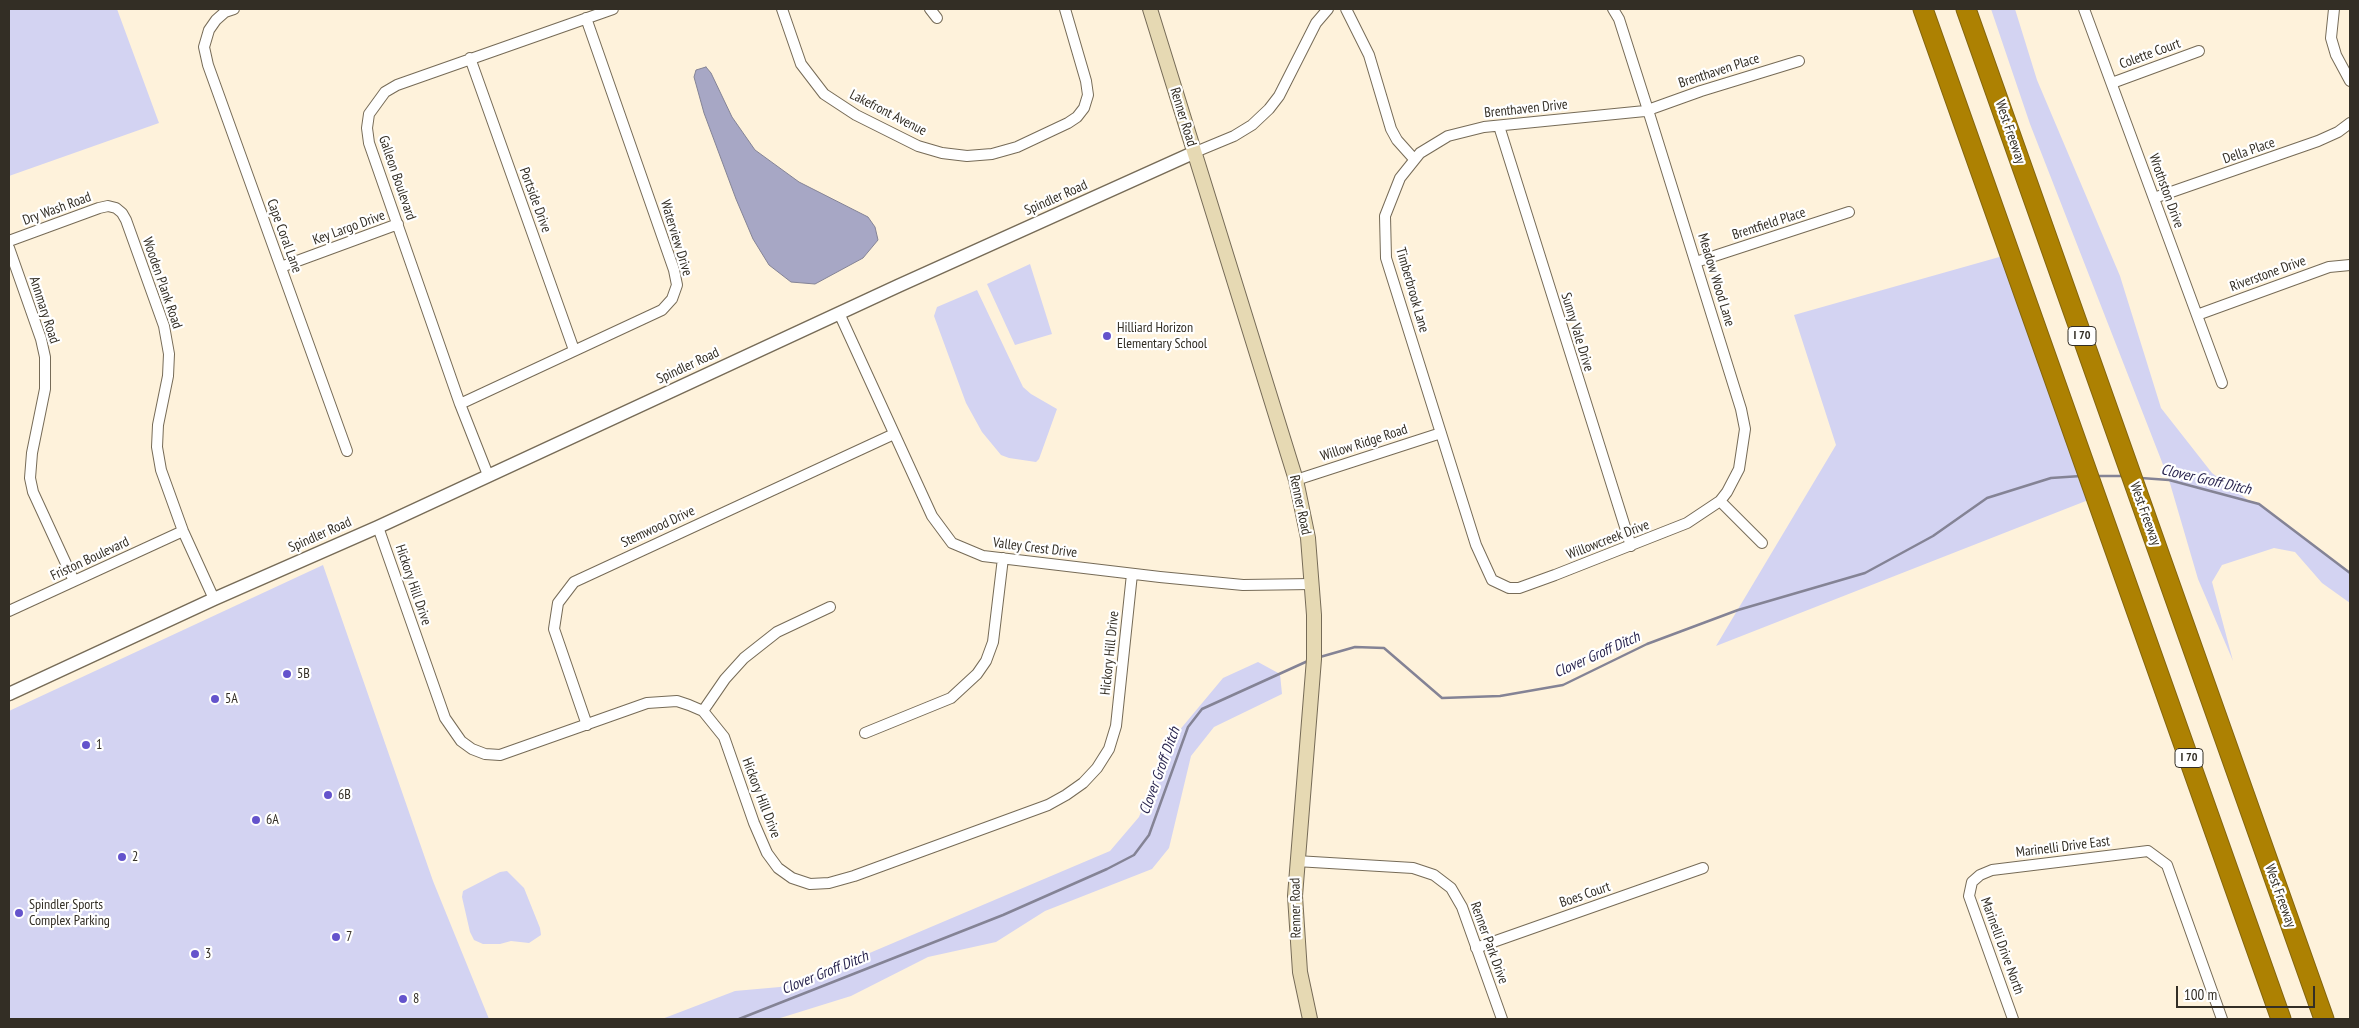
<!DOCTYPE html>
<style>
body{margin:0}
#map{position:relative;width:2359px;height:1028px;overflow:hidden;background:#fef2db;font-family:"PT Sans Narrow",sans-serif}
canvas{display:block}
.frame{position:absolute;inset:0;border:10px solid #332e25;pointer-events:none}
.scale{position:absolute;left:2176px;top:986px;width:139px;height:22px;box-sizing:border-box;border:2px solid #332e25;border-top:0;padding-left:6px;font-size:15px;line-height:18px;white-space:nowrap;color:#332e25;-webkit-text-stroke:4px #fff;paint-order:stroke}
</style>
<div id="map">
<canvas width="2359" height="1028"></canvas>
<div class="frame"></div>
<div class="scale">100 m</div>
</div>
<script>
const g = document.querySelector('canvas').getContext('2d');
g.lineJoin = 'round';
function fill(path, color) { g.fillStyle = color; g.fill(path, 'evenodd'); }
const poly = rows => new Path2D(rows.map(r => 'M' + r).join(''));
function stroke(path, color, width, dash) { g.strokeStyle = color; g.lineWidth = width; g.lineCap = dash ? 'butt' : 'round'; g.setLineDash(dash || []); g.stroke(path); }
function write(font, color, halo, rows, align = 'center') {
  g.font = font + ' "PT Sans Narrow",sans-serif'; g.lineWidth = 4.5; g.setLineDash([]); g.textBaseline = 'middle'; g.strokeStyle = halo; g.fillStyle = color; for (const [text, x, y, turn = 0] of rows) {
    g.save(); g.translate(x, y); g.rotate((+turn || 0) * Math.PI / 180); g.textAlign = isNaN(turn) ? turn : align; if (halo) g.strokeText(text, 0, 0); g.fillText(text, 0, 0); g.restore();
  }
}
fill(poly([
 [9,9,117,9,159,123,9,176],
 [1991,9,2015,9,2037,80,2120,276,2161,408,2212,473,2248,500,2260,504,2350,573,2350,603,2322,583,2295,552,2274,548,2222,565,2212,582,2233,661,2198,579,2169,480,2030,124],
 [2010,254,2096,497,1716,646,1836,445,1794,315],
 [1030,264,1052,334,1015,345,987,284],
 [977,290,1023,387,1031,394,1057,409,1039,459,1036,462,1009,458,1001,455,982,432,966,403,934,316,937,307],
 [323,565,433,881,489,1019,9,1019,9,711],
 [1258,662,1280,674,1282,694,1214,727,1191,756,1169,848,1152,869,1045,911,996,942,928,957,851,996,777,1019,662,1019,735,991,780,987,846,963,1110,851,1139,817,1168,744,1223,678],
 [507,871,524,888,540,928,541,935,529,943,511,941,500,944,483,944,474,940,470,932,462,897,463,891,500,872]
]), '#d3d3f2');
const water = poly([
 [706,67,711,73,732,117,755,150,799,182,868,217,875,227,878,240,863,258,815,284,791,282,769,265,753,239,736,199,704,113,694,77,696,70,706,67]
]);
fill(water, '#a7a7c5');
stroke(water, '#848395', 1);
stroke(poly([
 [2096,476,2123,476],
 [2141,478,2169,480,2259,504,2350,573],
 [1320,657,1355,647,1384,648,1442,698,1500,696,1563,685,1647,644,1738,610,1865,573,1933,536,1987,498,2051,478,2081,476],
 [739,1019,1003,915,1107,869,1134,855,1149,835,1188,727,1202,709,1310,660]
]), '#848395', 2.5);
const minor = poly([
 [234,9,225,12,216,20,209,30,204,47,208,65,347,451],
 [782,9,801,64,824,94,856,115,918,146,942,153,967,156,992,154,1017,147,1068,123,1077,117,1084,108,1088,95,1086,81,1065,9],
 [930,9,937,18],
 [1346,9,1369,55,1391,129,1397,140,1414,159],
 [1613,9,1619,19,1648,110,1741,409,1745,429,1739,469,1727,492,1720,501,1687,523,1555,575,1519,588,1509,588,1492,580,1476,545,1386,258,1385,216,1400,178,1420,153,1448,136,1484,127,1645,111,1648,110,1701,91,1799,61],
 [2084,9,2222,383],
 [2334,9,2331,38,2336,55,2350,81],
 [470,58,574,350],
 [2112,83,2199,51],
 [1499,126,1631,546],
 [1193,153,1234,136,1252,125,1269,109,1279,96,1316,23,1328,9],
 [2154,198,2318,141,2338,132,2350,123],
 [9,241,99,208,108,206,116,208,122,213,126,220,164,326,169,354,168,376,158,425,157,447,161,470,183,531,214,599],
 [9,248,41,339,45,357,45,389,32,453,30,478,33,492,74,581],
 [1696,262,1849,212],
 [281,267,398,224],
 [839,313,932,516,952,543,983,556,1160,577,1243,585,1312,584],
 [2197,315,2329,267,2350,265],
 [460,404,662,310,672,299,677,285,674,270,586,18],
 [488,475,460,404,369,143,367,128,369,114,385,92,397,85,613,9],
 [1296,480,1441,433],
 [1720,501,1762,543],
 [378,527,445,718,461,741,472,749,485,754,500,755,647,703,677,701,689,705,703,711,724,737,754,823,767,853,778,868,792,878,810,884,829,883,854,876,1048,805,1066,795,1083,783,1097,768,1109,749,1116,726,1132,574],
 [9,611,183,531],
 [703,711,725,679,744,658,777,632,830,607],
 [587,725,554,629,558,603,574,582,894,434],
 [865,733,951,698,977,674,986,661,993,642,1003,558],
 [1296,861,1413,868,1434,875,1451,888,1462,907,1502,1019],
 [1476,948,1703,868],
 [2013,1019,1969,896,1972,882,1980,875,1992,870,2148,851,2167,865,2222,1019]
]);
const tertiary = poly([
 [9,694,214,599,378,527,898,286,1193,153]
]);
const secondary = poly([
 [1150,9,1296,480,1308,538,1314,615,1314,659,1295,896,1300,972,1310,1019]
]);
const motorway = poly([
 [1923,9,2281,1019],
 [1966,9,2324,1019]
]);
stroke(minor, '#766b57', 12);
stroke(tertiary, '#766b57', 15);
stroke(secondary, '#766b57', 16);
stroke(motorway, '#82640e', 21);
stroke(minor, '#fff', 10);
stroke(tertiary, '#fff', 12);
stroke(secondary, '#e6d9b3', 14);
stroke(motorway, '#ad8102', 19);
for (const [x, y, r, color] of [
 [1107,336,5,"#6453cc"],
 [287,674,5,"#6453cc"],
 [215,699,5,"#6453cc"],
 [86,745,5,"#6453cc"],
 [328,795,5,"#6453cc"],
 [256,820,5,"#6453cc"],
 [122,857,5,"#6453cc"],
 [19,913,5,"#6453cc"],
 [336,937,5,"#6453cc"],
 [195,954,5,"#6453cc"],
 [403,999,5,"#6453cc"]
]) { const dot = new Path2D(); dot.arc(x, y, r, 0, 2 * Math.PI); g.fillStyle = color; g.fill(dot); stroke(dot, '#fff', 2); }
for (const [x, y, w] of [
 [2082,336,28],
 [2189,758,28]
]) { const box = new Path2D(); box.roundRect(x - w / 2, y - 9.5, w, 19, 4); g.fillStyle = '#fff'; g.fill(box); stroke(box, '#332e25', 1); }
write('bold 12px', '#332e25', null, [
 ["I 70",2082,336],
 ["I 70",2189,758]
]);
write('14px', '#332e25', '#fff', [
 ["Colette Court",2150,54,-20],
 ["Brenthaven Place",1719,71,-18],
 ["Brenthaven Drive",1526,109,-6],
 ["Lakefront Avenue",888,113,27],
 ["Renner Road",1183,117,73],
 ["West Freeway",2010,132,71],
 ["Della Place",2249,151,-19],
 ["Galleon Boulevard",397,178,71],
 ["Wrothston Drive",2166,191,70],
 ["Spindler Road",1056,198,-24],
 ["Portside Drive",535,200,70],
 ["Dry Wash Road",57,209,-20],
 ["Brentfield Place",1769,224,-18],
 ["Key Largo Drive",349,228,-20],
 ["Cape Coral Lane",284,236,70],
 ["Waterview Drive",676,238,73],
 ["Riverstone Drive",2268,274,-20],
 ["Meadow Wood Lane",1716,280,73],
 ["Wooden Plank Road",162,283,71],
 ["Timberbrook Lane",1412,290,74],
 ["Annmary Road",44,310,72],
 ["Sunny Vale Drive",1577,332,73],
 ["Spindler Road",688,366,-25],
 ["Willow Ridge Road",1364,443,-18],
 ["Renner Road",1300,505,78],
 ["West Freeway",2145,514,70],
 ["Stemwood Drive",658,527,-25],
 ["Spindler Road",320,535,-24],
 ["Willowcreek Drive",1608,540,-21],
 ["Valley Crest Drive",1035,548,7],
 ["Friston Boulevard",90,559,-25],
 ["Hickory Hill Drive",413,585,71],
 ["Hickory Hill Drive",1110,653,-84],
 ["Hickory Hill Drive",761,798,69],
 ["Marinelli Drive East",2063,847,-7],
 ["Boes Court",1585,895,-19],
 ["West Freeway",2280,896,70],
 ["Renner Road",1296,908,-91],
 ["Renner Park Drive",1489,943,70],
 ["Marinelli Drive North",2002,946,70]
]);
write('14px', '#332e25', '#fff', [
 ["Hilliard Horizon",1117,328],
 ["Elementary School",1117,344],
 ["5B",297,674],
 ["5A",225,699],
 ["1",96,745],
 ["6B",338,795],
 ["6A",266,820],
 ["2",132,857],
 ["Spindler Sports",29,905],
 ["Complex Parking",29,921],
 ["7",346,937],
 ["3",205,954],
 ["8",413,999]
], 'left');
write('italic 15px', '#2a264f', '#fff', [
 ["Clover Groff Ditch",2206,480,13],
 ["Clover Groff Ditch",1597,655,-24],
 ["Clover Groff Ditch",1160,771,-70],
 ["Clover Groff Ditch",825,973,-22]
]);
</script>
